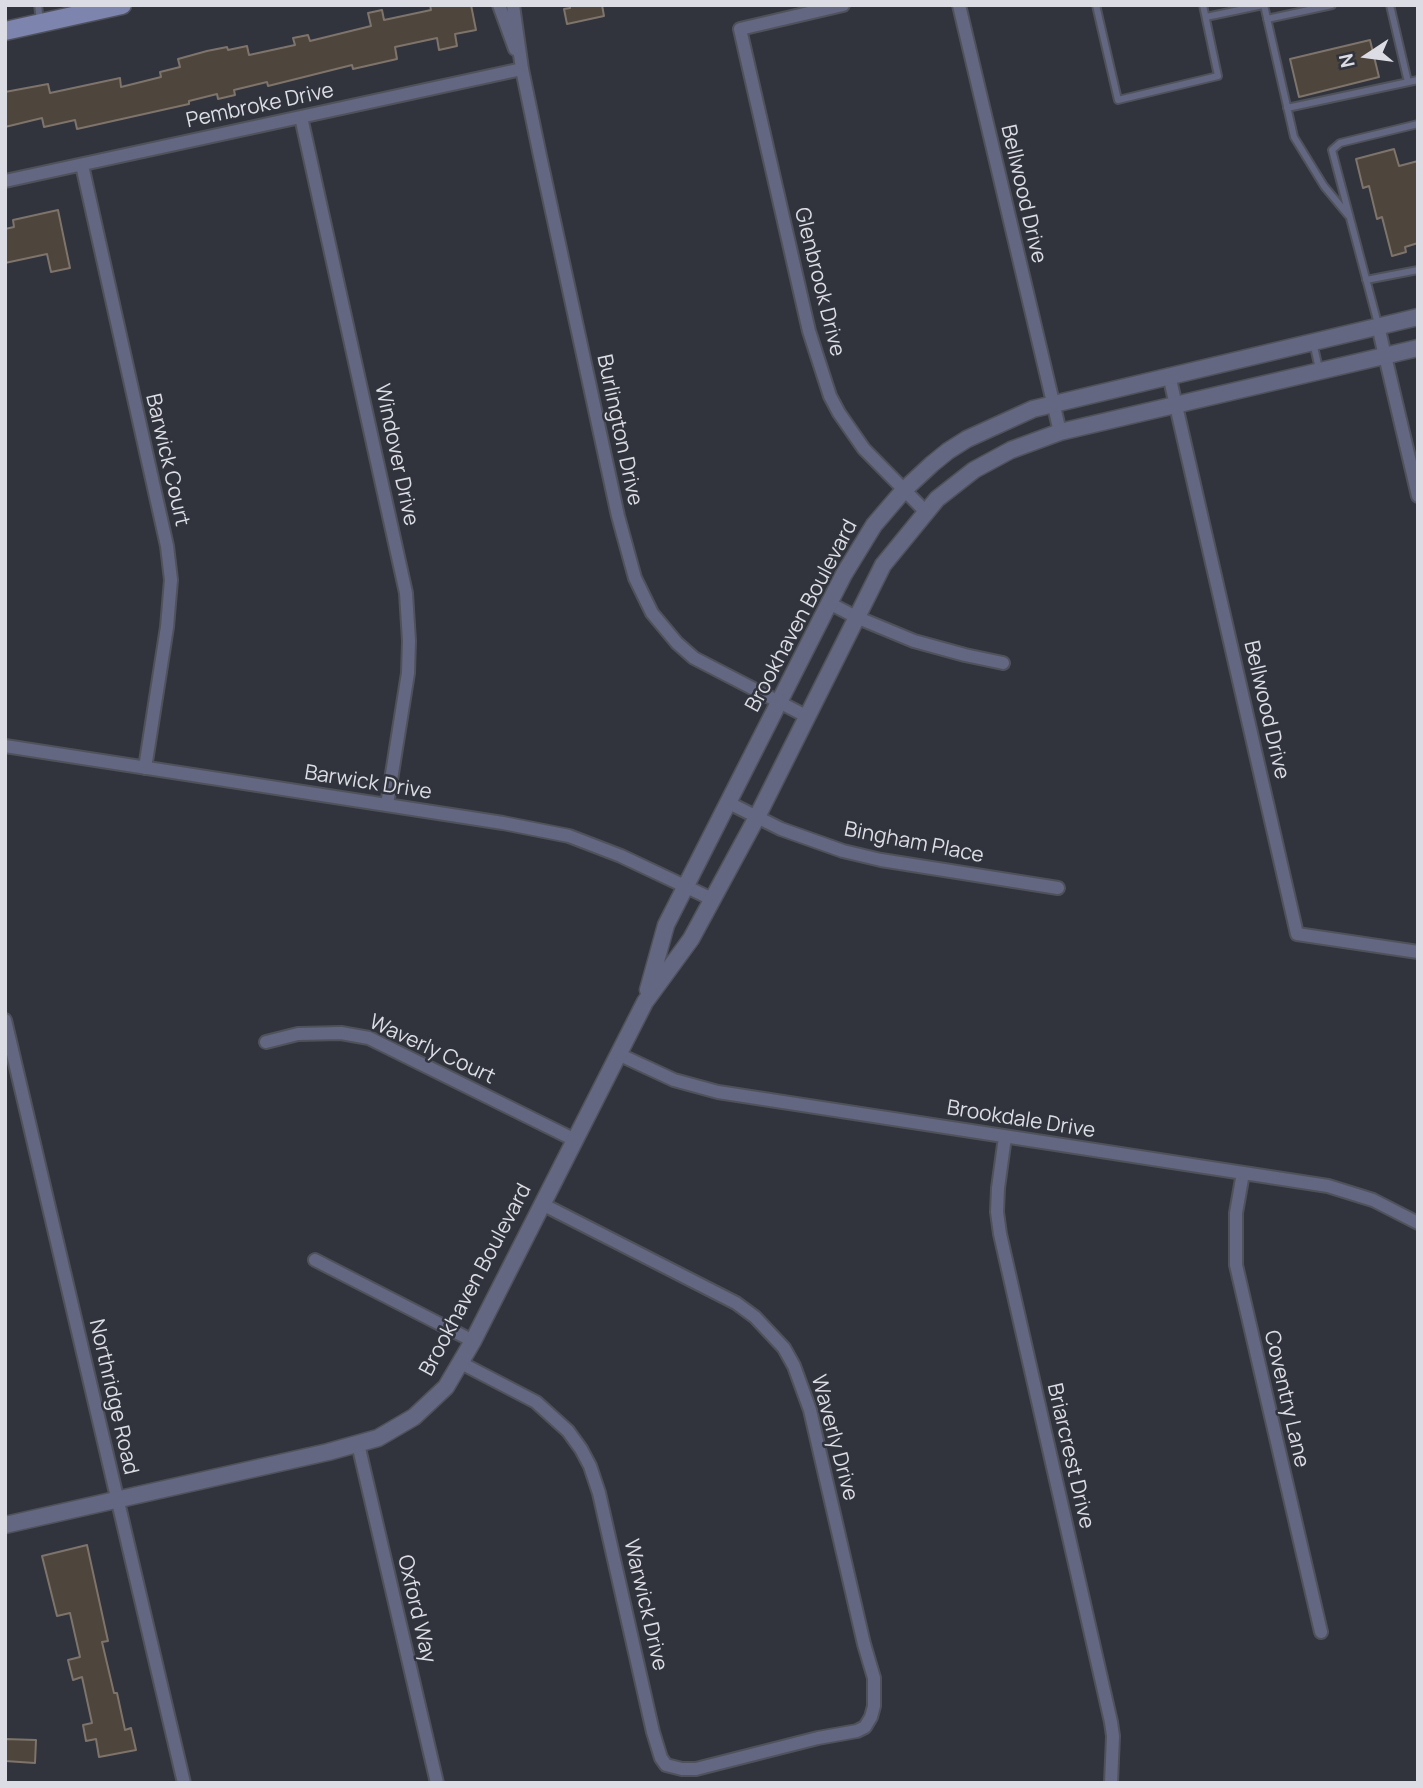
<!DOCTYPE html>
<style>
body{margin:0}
#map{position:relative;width:1423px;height:1788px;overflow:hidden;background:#31333d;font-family:Manrope,sans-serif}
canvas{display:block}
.frame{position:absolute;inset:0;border:7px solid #dcdde4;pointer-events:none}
.north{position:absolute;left:1332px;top:21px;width:70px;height:70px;-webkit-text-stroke:5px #31333d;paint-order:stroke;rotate:257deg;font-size:19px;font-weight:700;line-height:28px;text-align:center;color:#dcdde4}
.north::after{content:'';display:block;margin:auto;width:24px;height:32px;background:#dcdde4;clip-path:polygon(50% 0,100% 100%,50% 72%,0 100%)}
</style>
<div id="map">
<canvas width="1423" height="1788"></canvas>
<div class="frame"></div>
<div class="north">N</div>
</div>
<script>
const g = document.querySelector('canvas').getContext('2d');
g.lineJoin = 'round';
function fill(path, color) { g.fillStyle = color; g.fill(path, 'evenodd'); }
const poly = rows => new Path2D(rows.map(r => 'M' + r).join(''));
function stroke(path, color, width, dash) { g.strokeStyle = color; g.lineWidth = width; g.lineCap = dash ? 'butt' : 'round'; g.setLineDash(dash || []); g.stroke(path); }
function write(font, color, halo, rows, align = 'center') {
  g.font = font + ' Manrope,sans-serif'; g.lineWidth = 5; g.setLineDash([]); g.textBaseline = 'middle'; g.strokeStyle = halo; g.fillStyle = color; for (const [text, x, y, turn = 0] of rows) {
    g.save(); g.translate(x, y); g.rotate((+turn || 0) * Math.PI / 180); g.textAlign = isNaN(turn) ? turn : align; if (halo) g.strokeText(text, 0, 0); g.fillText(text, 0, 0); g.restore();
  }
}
const building = poly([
 [430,5,471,5,476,30,455,34,457,46,439,50,437,38,395,47,397,59,353,69,352,65,268,86,267,82,234,90,235,95,218,99,217,94,189,101,189,104,77,129,75,120,44,127,42,118,5,127,5,92,48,84,50,93,120,78,121,87,161,77,160,72,180,67,178,59,207,51,227,47,228,50,247,46,249,55,295,45,293,38,308,35,310,41,371,26,368,13,382,10,384,20,431,10,430,5],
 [570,5,602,5,604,16,567,24,564,9,570,8,570,5],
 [1370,40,1379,77,1299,97,1290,59,1370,40],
 [1394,149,1399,166,1418,161,1418,243,1405,247,1406,252,1392,256,1382,217,1377,219,1369,186,1363,188,1356,159,1394,149],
 [58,210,70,268,51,272,47,254,5,263,5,229,14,227,13,220,58,210],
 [87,1545,108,1641,102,1642,114,1693,117,1693,125,1730,131,1728,136,1750,99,1757,96,1739,86,1741,83,1725,92,1723,82,1677,73,1680,68,1660,80,1657,70,1613,57,1616,42,1556,87,1545],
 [5,1739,36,1740,35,1763,5,1761,5,1739]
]);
fill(building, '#4e453d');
stroke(building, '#7e746b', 2);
const service = poly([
 [38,5,40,21],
 [1096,5,1118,100,1218,76,1203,5],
 [1264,5,1294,137,1324,186,1348,215],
 [1390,5,1408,82],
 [1206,17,1263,5],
 [1267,19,1332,5],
 [1287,108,1418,80],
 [1366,280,1418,270],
 [1378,324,1332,150,1340,143,1418,124],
 [1313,342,1319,369]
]);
const minor = poly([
 [499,5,515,49],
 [513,5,522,69,540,156,618,516,635,578,652,613,677,643,694,658,806,716],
 [843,5,740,29,809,331,830,396,839,413,864,449,926,512],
 [959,5,1060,432],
 [301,117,406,593,409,641,408,673,387,805],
 [82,165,167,546,171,580,167,627,145,768],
 [5,181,522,69],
 [1378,326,1418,496],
 [1169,375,1297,934,1418,952],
 [829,603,856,617,914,641,965,655,1003,663],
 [5,746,503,823,569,836,621,856,712,899],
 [729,803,781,829,843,851,881,860,1058,888],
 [5,1020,184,1783],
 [266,1042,298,1034,341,1033,369,1038,573,1139],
 [618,1054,674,1080,718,1092,1328,1186,1373,1200,1418,1223],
 [1005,1137,998,1188,997,1212,1000,1234,1111,1722,1113,1736,1111,1783],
 [1243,1173,1236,1213,1236,1265,1321,1632],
 [315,1260,473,1341],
 [461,1363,536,1402,568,1431,581,1449,590,1466,599,1493,653,1732,661,1758,666,1765,682,1769,696,1769,818,1738,857,1731,865,1727,871,1717,874,1706,874,1678,864,1644,810,1410,794,1366,784,1348,755,1317,736,1303,542,1204],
 [358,1444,437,1783]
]);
const tertiary = poly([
 [648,990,666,925,844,574,874,525,904,490,932,464,948,451,967,439,1033,409,1418,317],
 [5,1525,328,1452,378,1438,414,1417,446,1387,473,1341,645,1002,691,939,757,817,883,565,937,499,974,470,1011,450,1060,432,1418,348]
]);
const secondary = poly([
 [5,31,122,5]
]);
stroke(service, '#50525b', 10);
stroke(minor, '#50525b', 16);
stroke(tertiary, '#50525b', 19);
stroke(secondary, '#50525b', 21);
stroke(service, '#636782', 6);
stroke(minor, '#636782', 12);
stroke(tertiary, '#636782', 16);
stroke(secondary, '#7d84ae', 18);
write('21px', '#dcdde4', '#31333d', [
 ["Pembroke Drive",260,106,-12],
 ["Bellwood Drive",1023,194,77],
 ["Glenbrook Drive",819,282,76],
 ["Burlington Drive",619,430,78],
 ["Windover Drive",396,455,78],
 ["Barwick Court",167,460,77],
 ["Brookhaven Boulevard",802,616,-62],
 ["Bellwood Drive",1266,710,77],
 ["Barwick Drive",368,783,9],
 ["Bingham Place",914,843,11],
 ["Waverly Court",432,1050,25],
 ["Brookdale Drive",1021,1120,9],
 ["Brookhaven Boulevard",476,1280,-62],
 ["Northridge Road",113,1397,77],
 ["Coventry Lane",1286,1399,77],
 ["Waverly Drive",834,1438,75],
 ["Briarcrest Drive",1070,1456,77],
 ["Warwick Drive",645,1605,77],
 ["Oxford Way",416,1609,77]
]);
</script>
